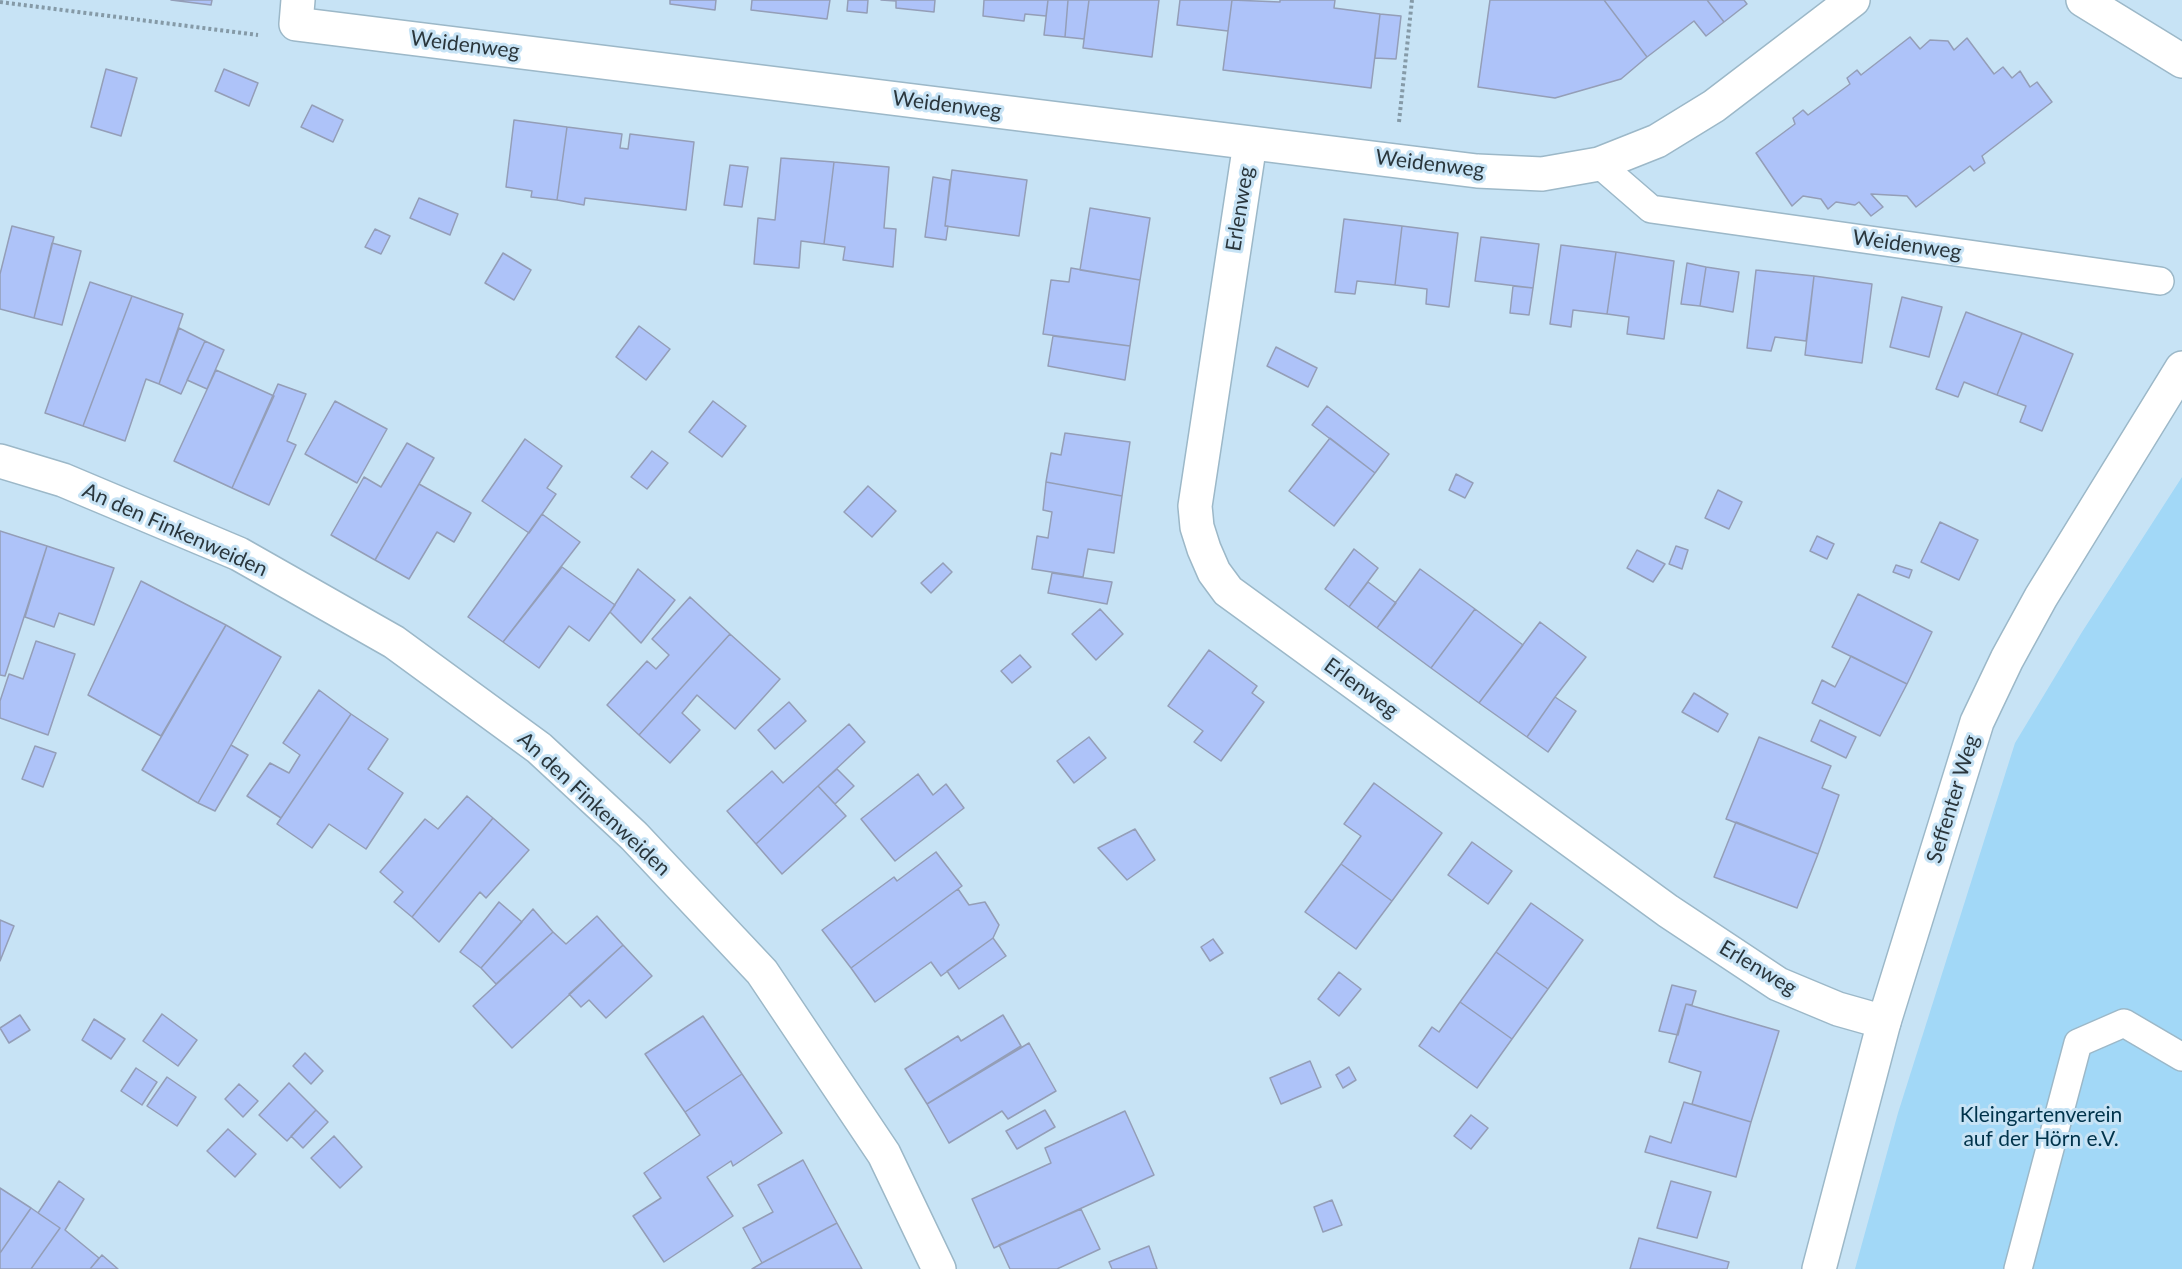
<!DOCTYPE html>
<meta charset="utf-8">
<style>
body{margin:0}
canvas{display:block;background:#c7e3f5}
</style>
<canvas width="2182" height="1269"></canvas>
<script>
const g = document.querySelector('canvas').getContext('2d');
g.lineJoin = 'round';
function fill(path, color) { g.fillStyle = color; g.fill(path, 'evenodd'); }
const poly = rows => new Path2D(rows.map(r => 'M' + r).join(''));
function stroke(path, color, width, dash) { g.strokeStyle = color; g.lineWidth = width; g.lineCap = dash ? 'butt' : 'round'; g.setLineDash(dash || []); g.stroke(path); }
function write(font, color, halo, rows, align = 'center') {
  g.font = font + ' Lato,sans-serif'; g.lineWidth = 6; g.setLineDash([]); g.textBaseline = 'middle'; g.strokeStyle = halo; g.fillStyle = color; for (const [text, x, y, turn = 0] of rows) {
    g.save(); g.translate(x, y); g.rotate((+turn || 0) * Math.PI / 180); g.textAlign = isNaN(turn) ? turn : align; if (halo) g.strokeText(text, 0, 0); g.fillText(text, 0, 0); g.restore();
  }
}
fill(poly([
 [2182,477,2182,1269,1855,1269,1898,1113,2015,743,2082,632]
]), '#a2d8f7');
const building = poly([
 [171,0,212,0,211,5,171,0],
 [670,0,716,0,715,10,670,4,670,0],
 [752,0,830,0,827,19,751,10,752,0],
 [848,0,868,0,867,13,847,11,848,0],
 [881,0,935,0,934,12,896,8,896,1,881,0],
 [984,0,1048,0,1046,16,1025,14,1024,21,983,16,984,0],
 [1048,0,1068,0,1065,37,1044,35,1048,0],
 [1068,0,1089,0,1084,39,1065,37,1068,0],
 [1089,0,1159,0,1152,57,1083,48,1089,0],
 [1180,0,1232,0,1228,31,1177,25,1180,0],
 [1232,0,1280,2,1280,0,1335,0,1334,8,1380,14,1371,88,1223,70,1232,0],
 [1490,0,1604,0,1647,57,1621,79,1555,98,1478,87,1490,0],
 [1604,0,1707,0,1724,22,1706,36,1694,21,1647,57,1604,0],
 [1707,0,1744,0,1747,4,1724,22,1707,0],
 [1380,14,1401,16,1396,59,1375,58,1380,14],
 [1910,37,1920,49,1930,40,1948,41,1954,50,1967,38,1994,74,2003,67,2012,78,2020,71,2030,87,2037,82,2052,102,1982,156,1985,163,1974,171,1970,166,1916,207,1907,196,1871,194,1883,207,1871,216,1859,202,1855,205,1836,202,1828,209,1821,199,1803,196,1792,206,1756,153,1795,124,1793,118,1803,110,1808,115,1850,84,1847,78,1857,70,1861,75,1910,37],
 [106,69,137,78,121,136,91,127,106,69],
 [224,69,258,83,249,106,215,91,224,69],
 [312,105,343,120,333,142,301,127,312,105],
 [514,120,567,127,557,200,531,197,532,191,506,187,514,120],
 [567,127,622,134,620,148,628,149,630,134,694,142,686,210,585,198,584,205,557,200,567,127],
 [781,158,834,162,824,244,801,241,799,268,754,264,758,218,775,220,781,158],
 [834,162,889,167,884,228,896,229,893,267,843,260,845,247,824,244,834,162],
 [730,165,748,167,742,207,724,205,730,165],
 [952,170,1027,180,1019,236,945,226,952,170],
 [933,177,950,180,945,226,948,226,946,240,925,237,933,177],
 [419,198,458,214,450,235,410,218,419,198],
 [1090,208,1150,218,1140,280,1080,270,1090,208],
 [1344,219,1402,226,1395,285,1357,281,1355,294,1335,292,1344,219],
 [12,226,54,237,34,318,0,309,0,274,12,226],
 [1402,226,1458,233,1449,307,1426,304,1427,289,1395,285,1402,226],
 [375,229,390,236,381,254,365,247,375,229],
 [1481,237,1539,244,1533,288,1475,281,1481,237],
 [52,243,81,251,62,325,34,318,52,243],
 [1561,245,1616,252,1607,314,1573,310,1571,327,1550,324,1561,245],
 [1616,252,1674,261,1664,339,1627,334,1629,317,1607,314,1616,252],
 [503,253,531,270,514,300,485,283,503,253],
 [1687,263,1706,267,1700,306,1681,304,1687,263],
 [1706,267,1739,272,1733,312,1700,306,1706,267],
 [1071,268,1140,280,1130,346,1043,334,1051,280,1069,282,1071,268],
 [1756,270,1814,276,1806,341,1775,337,1771,351,1747,348,1756,270],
 [1814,276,1872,284,1862,363,1805,355,1814,276],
 [90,282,132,296,83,426,45,413,90,282],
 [1513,286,1533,288,1529,315,1510,313,1513,286],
 [132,296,183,314,159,384,146,379,125,441,83,426,132,296],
 [1902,297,1942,307,1929,357,1890,347,1902,297],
 [1966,312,2022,333,1997,395,1964,382,1958,397,1936,389,1966,312],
 [639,326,670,349,646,380,616,357,639,326],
 [179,328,205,341,181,394,159,384,179,328],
 [2022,333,2073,354,2042,431,2020,422,2026,406,1997,395,2022,333],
 [1053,336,1130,346,1125,380,1048,366,1053,336],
 [205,341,224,350,207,389,187,380,205,341],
 [1276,347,1317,368,1308,387,1267,366,1276,347],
 [216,370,274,396,232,488,174,461,216,370],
 [278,384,306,394,287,441,296,445,269,505,232,488,278,384],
 [335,401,387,429,357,483,305,454,335,401],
 [713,401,746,426,722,457,689,432,713,401],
 [1327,406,1389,454,1375,473,1312,425,1327,406],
 [1065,433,1130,442,1122,496,1046,482,1051,453,1061,455,1065,433],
 [1330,438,1375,473,1334,526,1289,491,1330,438],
 [525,439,562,466,547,488,556,494,529,533,482,501,525,439],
 [407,443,434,458,375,560,331,535,364,477,381,487,407,443],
 [652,451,668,463,647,489,631,477,652,451],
 [1456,474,1473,483,1465,498,1449,490,1456,474],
 [1046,482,1122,496,1114,553,1088,549,1083,577,1032,569,1037,536,1048,538,1052,512,1043,510,1046,482],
 [419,484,471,513,454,542,437,532,409,579,375,560,419,484],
 [868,486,896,511,872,537,844,512,868,486],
 [1718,490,1742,502,1729,529,1705,518,1718,490],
 [542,514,580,542,503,642,468,617,542,514],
 [1940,522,1978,540,1959,580,1921,562,1940,522],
 [0,531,47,546,5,676,0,675,0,531],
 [1817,536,1834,544,1827,559,1810,551,1817,536],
 [47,546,114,568,94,625,59,613,54,627,25,617,47,546],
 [1676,546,1688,550,1682,569,1669,564,1676,546],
 [1354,549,1378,568,1349,607,1325,589,1354,549],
 [1637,550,1665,564,1653,582,1627,568,1637,550],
 [943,563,952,572,931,593,921,583,943,563],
 [1896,565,1912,570,1909,578,1893,572,1896,565],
 [562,567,615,605,589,641,569,626,539,668,503,642,562,567],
 [638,569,675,600,641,643,610,612,638,569],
 [1420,569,1475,609,1431,668,1377,628,1420,569],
 [1052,573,1112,582,1107,604,1048,593,1052,573],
 [141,581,226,625,161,736,88,695,141,581],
 [1368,582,1396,603,1377,628,1349,607,1368,582],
 [1858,594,1932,632,1907,684,1832,647,1858,594],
 [690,597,730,634,639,735,607,705,647,661,656,669,669,655,652,639,690,597],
 [1100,609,1123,634,1096,660,1072,634,1100,609],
 [1475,609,1523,645,1479,703,1431,668,1475,609],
 [1540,622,1586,657,1555,697,1527,737,1479,703,1540,622],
 [226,625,281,657,198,803,142,770,226,625],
 [730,634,780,679,735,729,697,695,682,713,700,730,670,763,639,735,730,634],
 [36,641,75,654,48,735,0,718,0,701,9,674,23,679,36,641],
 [1209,650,1257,686,1252,693,1264,702,1221,761,1194,742,1203,731,1168,706,1209,650],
 [1020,655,1031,667,1012,683,1001,671,1020,655],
 [1851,656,1907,684,1880,736,1812,703,1822,680,1835,687,1851,656],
 [319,690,351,714,281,818,247,796,270,763,289,773,300,755,283,743,319,690],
 [1694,693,1728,714,1718,732,1682,712,1694,693],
 [1555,697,1576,711,1548,752,1527,737,1555,697],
 [789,702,806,721,775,749,758,730,789,702],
 [351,714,388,739,368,769,403,793,366,849,329,824,312,848,277,824,351,714],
 [1820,720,1856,737,1846,758,1811,741,1820,720],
 [849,724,865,742,756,844,727,811,772,771,783,783,849,724],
 [1089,737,1106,758,1074,783,1057,761,1089,737],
 [1759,737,1831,766,1822,788,1839,795,1818,854,1726,819,1759,737],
 [231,745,248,755,215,811,198,803,231,745],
 [35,746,56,753,43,787,22,779,35,746],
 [837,769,854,786,835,804,818,786,837,769],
 [918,774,933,795,946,784,964,808,895,861,861,819,918,774],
 [1374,783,1442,833,1392,901,1341,864,1361,836,1344,824,1374,783],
 [818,786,846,816,782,874,756,844,818,786],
 [467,796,493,818,412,917,394,902,403,892,380,872,425,819,438,829,467,796],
 [493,818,529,850,486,898,480,892,439,942,412,917,493,818],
 [1736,822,1818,854,1797,908,1714,877,1736,822],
 [1135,829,1155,860,1127,880,1098,848,1135,829],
 [1472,842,1512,871,1488,904,1448,875,1472,842],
 [936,852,962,886,851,968,822,930,894,877,897,881,936,852],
 [1341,864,1392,901,1356,949,1305,912,1341,864],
 [958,889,969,905,985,902,999,925,993,938,941,976,931,962,875,1002,851,968,958,889],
 [499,902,522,922,481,968,460,952,499,902],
 [1531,903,1583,940,1548,989,1496,952,1531,903],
 [533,909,553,932,496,984,481,968,533,909],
 [597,916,623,945,512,1048,473,1006,553,932,566,944,597,916],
 [0,920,14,926,0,961,0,920],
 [993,938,1006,956,959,989,947,971,993,938],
 [1213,939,1223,953,1210,961,1201,947,1213,939],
 [623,945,652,976,606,1018,589,1000,581,1007,569,994,623,945],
 [1496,952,1548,989,1512,1039,1460,1002,1496,952],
 [1339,972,1361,989,1339,1016,1318,999,1339,972],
 [1672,985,1696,991,1692,1005,1686,1004,1678,1035,1659,1031,1672,985],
 [1460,1002,1512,1039,1477,1088,1419,1046,1432,1027,1439,1032,1460,1002],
 [1686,1004,1779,1031,1751,1122,1692,1104,1701,1072,1669,1062,1686,1004],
 [162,1014,197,1040,178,1066,143,1041,162,1014],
 [20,1015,30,1030,9,1043,0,1028,20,1015],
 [1003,1015,1021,1046,927,1104,905,1069,958,1036,961,1041,1003,1015],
 [703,1016,742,1074,685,1112,645,1054,703,1016],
 [94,1019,125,1039,111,1059,82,1040,94,1019],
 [1029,1043,1056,1091,1008,1119,1002,1111,949,1143,927,1104,1029,1043],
 [305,1053,323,1071,311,1084,293,1066,305,1053],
 [1310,1061,1321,1087,1281,1104,1270,1078,1310,1061],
 [1349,1067,1356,1080,1343,1088,1336,1075,1349,1067],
 [136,1068,157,1082,142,1105,121,1091,136,1068],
 [742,1074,782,1133,733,1166,731,1161,707,1177,733,1216,664,1262,633,1216,661,1198,644,1173,700,1135,685,1112,742,1074],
 [167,1077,196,1097,177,1126,147,1106,167,1077],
 [289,1083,316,1110,287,1141,259,1115,289,1083],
 [239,1084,258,1101,243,1117,225,1099,239,1084],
 [1684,1102,1751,1122,1736,1177,1645,1152,1650,1136,1671,1143,1684,1102],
 [316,1110,328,1122,303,1148,291,1136,316,1110],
 [1045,1110,1055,1127,1017,1149,1006,1131,1045,1110],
 [1125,1111,1154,1175,994,1248,972,1199,1051,1163,1045,1148,1125,1111],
 [1471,1115,1488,1128,1471,1149,1454,1136,1471,1115],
 [228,1129,256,1154,235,1177,207,1151,228,1129],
 [334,1136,362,1167,340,1188,311,1158,334,1136],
 [803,1160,837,1223,762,1263,743,1228,773,1212,758,1185,803,1160],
 [59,1181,84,1199,65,1230,99,1258,90,1269,31,1269,60,1228,38,1213,59,1181],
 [1671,1181,1711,1192,1697,1238,1657,1228,1671,1181],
 [0,1188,31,1208,0,1253,0,1188],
 [1332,1200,1342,1225,1323,1232,1314,1207,1332,1200],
 [31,1208,60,1228,31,1269,0,1269,0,1253,31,1208],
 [1081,1209,1100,1249,1057,1269,1010,1269,999,1245,1081,1209],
 [837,1223,862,1269,752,1269,762,1263,837,1223],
 [1639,1238,1729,1262,1727,1269,1630,1269,1639,1238],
 [1149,1246,1157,1269,1112,1269,1109,1262,1149,1246],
 [102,1255,118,1269,90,1269,102,1255]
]);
fill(building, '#aec3f9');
stroke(building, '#949eb7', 1.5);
const lane = poly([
 [1599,164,1651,209,2160,281],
 [2018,1269,2078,1043,2124,1023,2182,1057]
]);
const street = poly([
 [298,0,296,24,1477,171,1542,174,1599,164,1657,141,1714,106,1853,0],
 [2083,0,2182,61],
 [1250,143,1195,506,1197,527,1204,549,1214,572,1228,591,1668,911,1778,984,1838,1009,1884,1022],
 [0,461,63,480,239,554,394,642,539,748,634,836,762,972,884,1154,939,1269]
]);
const secondary = poly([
 [1819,1269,1884,1022,1977,722,2007,659,2041,597,2182,368]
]);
stroke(lane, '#9cb8c8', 30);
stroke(street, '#9cb8c8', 36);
stroke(secondary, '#9cb8c8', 36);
stroke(poly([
 [0,2,258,35],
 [1399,122,1412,0]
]), '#859aa7', 4, [3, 3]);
stroke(lane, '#fff', 27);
stroke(street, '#fff', 33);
stroke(secondary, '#fff', 33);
write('21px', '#2a363c', '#c7e3f5', [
 ["Weidenweg",465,45,7],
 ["Weidenweg",947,105,7],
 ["Weidenweg",1430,164,7],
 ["Erlenweg",1240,209,-81],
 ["Weidenweg",1907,245,8],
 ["An den Finkenweiden",175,530,24],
 ["Erlenweg",1361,688,36],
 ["Seffenter Weg",1953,799,-73],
 ["An den Finkenweiden",594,804,43],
 ["Erlenweg",1758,968,31]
]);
write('21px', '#00334b', '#c7e3f5', [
 ["Kleingartenverein",2041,1115],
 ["auf der Hörn e.V.",2041,1139]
]);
</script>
